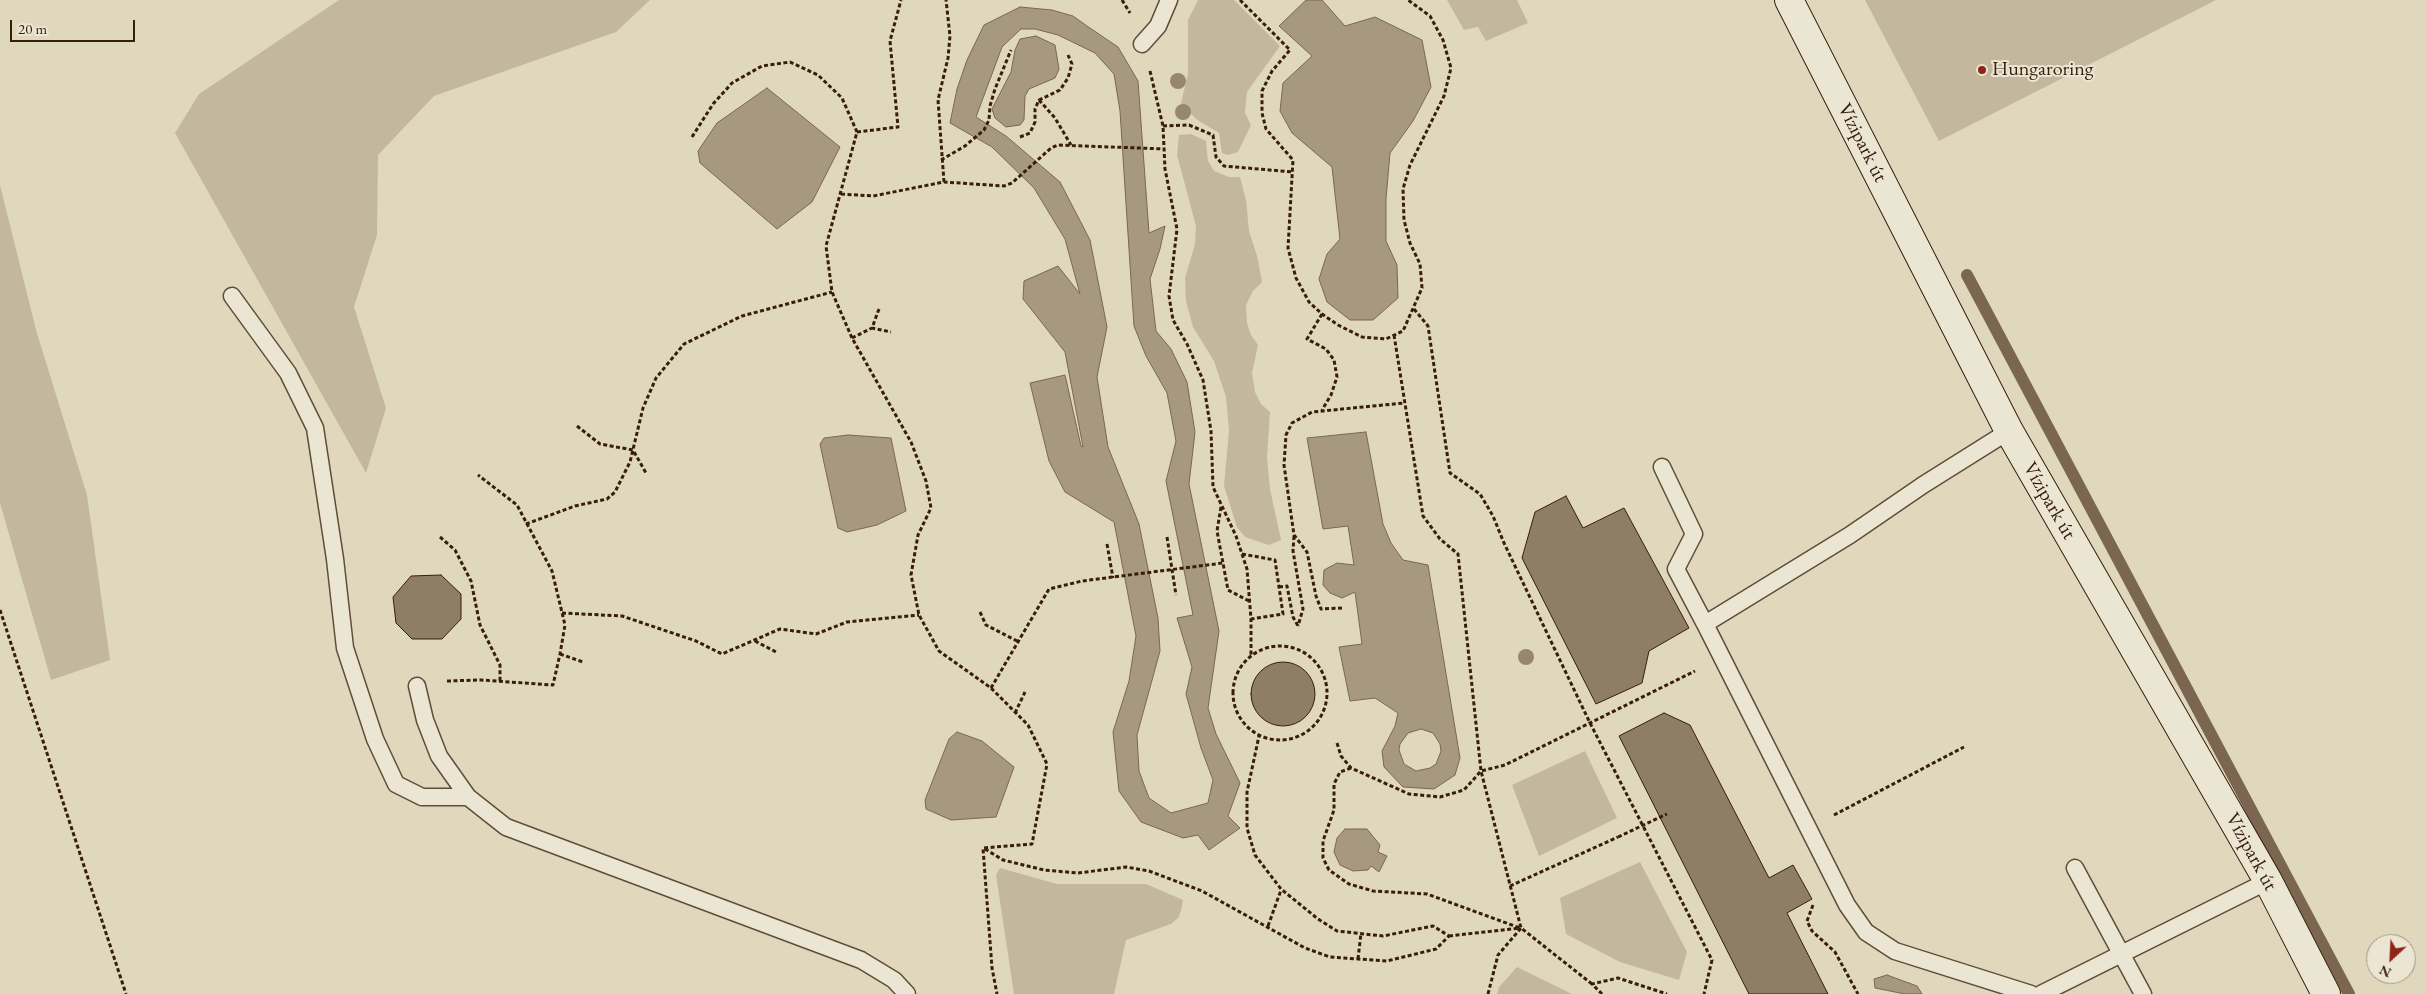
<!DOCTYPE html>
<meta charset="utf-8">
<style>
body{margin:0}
#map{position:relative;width:2426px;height:994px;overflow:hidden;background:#e0d8bc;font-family:"EB Garamond",serif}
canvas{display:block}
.north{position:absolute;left:2366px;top:934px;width:50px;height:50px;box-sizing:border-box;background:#ebe6d3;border:1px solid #a39683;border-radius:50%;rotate:205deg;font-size:14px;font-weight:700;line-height:20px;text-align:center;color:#381d0b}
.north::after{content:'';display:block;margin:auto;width:18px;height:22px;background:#8f2418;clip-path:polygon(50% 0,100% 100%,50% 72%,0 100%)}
.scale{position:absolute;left:10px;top:20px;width:125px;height:22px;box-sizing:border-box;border:2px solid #381d0b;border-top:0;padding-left:6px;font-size:15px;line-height:18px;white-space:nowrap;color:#381d0b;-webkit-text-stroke:4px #ebe6d3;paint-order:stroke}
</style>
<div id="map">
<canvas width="2426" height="994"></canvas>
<div class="north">N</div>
<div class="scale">20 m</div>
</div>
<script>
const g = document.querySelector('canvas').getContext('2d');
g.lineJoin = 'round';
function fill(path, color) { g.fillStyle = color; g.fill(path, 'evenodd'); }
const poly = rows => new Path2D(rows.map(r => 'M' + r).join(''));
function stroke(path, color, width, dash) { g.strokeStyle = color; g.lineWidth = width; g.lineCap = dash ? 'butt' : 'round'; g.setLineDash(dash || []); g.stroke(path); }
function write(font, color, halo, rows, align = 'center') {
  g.font = font + ' "EB Garamond",serif'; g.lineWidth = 4; g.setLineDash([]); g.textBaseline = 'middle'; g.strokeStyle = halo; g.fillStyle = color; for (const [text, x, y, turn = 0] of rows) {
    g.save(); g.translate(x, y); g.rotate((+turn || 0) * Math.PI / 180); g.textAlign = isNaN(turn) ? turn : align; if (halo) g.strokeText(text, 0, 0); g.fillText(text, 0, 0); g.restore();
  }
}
fill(poly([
 [339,0,650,0,616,32,434,96,378,155,377,235,354,307,386,408,366,473,175,133,199,94],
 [1198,0,1234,0,1280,46,1247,92,1245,113,1251,125,1238,152,1228,155,1222,153,1219,133,1196,119,1181,103,1188,74,1188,20],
 [1447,0,1517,0,1528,23,1486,41,1478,27,1464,30],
 [1865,0,2216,0,1939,141],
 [1191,134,1206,141,1208,161,1214,171,1229,177,1240,177,1246,200,1249,231,1257,256,1262,282,1253,291,1246,305,1247,323,1251,335,1258,345,1252,373,1255,392,1261,404,1270,412,1267,457,1270,489,1281,540,1269,545,1245,537,1237,527,1224,486,1229,430,1226,397,1214,361,1193,327,1186,301,1185,278,1195,244,1196,226,1177,155,1179,135],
 [0,185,36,330,87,495,110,660,51,680,0,503],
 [1585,751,1617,818,1539,856,1512,785],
 [1640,862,1687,952,1679,980,1620,962,1566,934,1560,898],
 [1000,868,1057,884,1146,884,1183,900,1181,911,1178,918,1171,924,1126,940,1114,994,1014,994,996,875],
 [1517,967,1572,994,1497,994,1499,987]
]), '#c3b89e');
const water = poly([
 [1306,0,1322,0,1345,26,1375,17,1422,40,1431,87,1413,121,1390,153,1386,199,1386,241,1397,265,1398,298,1373,320,1350,320,1327,302,1319,279,1327,254,1340,239,1332,167,1292,133,1280,111,1283,83,1312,56,1279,26,1306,0],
 [1020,7,1052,10,1073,16,1087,26,1118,47,1138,81,1149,233,1165,226,1160,249,1150,279,1156,331,1171,349,1187,382,1195,432,1189,484,1219,631,1208,708,1216,734,1240,783,1228,816,1240,828,1209,850,1198,835,1183,838,1141,822,1119,791,1113,732,1129,681,1136,636,1114,522,1065,492,1049,461,1030,383,1065,375,1081,446,1083,447,1065,352,1023,299,1024,281,1058,266,1080,294,1065,239,1034,188,992,147,950,123,957,89,967,60,984,25,1020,7],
 [1021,29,1035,29,1058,35,1095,53,1114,74,1120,111,1134,326,1146,356,1167,393,1176,441,1166,481,1193,615,1177,618,1192,667,1186,694,1201,748,1213,780,1208,803,1171,813,1149,798,1139,771,1137,735,1160,651,1158,618,1139,524,1108,447,1097,377,1107,327,1090,240,1060,182,1006,136,976,117,1002,47,1021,29],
 [1036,36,1055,45,1059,69,1055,78,1029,89,1025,96,1024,120,1020,125,1006,127,995,118,992,109,1011,72,1015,50,1020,39,1036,36],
 [767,88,840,147,812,202,777,229,700,163,698,151,717,123,767,88],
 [1366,432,1383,524,1391,543,1403,560,1428,565,1460,758,1455,775,1434,789,1403,787,1384,767,1382,751,1395,726,1398,713,1375,698,1350,701,1339,647,1362,644,1355,592,1342,598,1330,593,1323,585,1324,570,1337,563,1354,565,1348,526,1323,529,1307,438,1366,432],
 [1421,729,1433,733,1440,744,1441,751,1436,764,1430,768,1416,771,1404,764,1399,750,1400,744,1408,733,1421,729],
 [848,435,891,438,906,511,877,525,847,532,838,528,820,444,824,438,848,435],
 [957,732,982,741,1014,767,996,817,951,820,926,809,925,800,949,739,957,732],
 [1345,829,1367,829,1380,845,1378,852,1387,856,1379,872,1371,866,1368,870,1353,871,1340,865,1334,852,1337,838,1345,829],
 [1887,975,1917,986,1922,994,1905,994,1875,988,1874,979,1887,975]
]);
fill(water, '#a79880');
stroke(water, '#7b6751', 1);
stroke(poly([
 [1967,275,2349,994]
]), '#7b6751', 12);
const building = poly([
 [1566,496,1583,528,1624,508,1689,628,1649,651,1642,683,1596,704,1522,558,1535,512,1566,496],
 [441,575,461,594,461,619,442,639,412,639,396,623,393,597,411,576,441,575],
 '1251 694a32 32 0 1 1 64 0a32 32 0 1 1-64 0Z',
 [1664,713,1690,725,1769,878,1793,865,1812,899,1787,913,1828,994,1749,994,1619,736,1664,713]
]);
fill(building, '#8f7e67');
stroke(building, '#381d0b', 1);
const lane = poly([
 [1142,44,1158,26,1169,0],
 [232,296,288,373,315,428,335,559,345,648,375,739,396,784,422,797,468,797],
 [2009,431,1923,485,1850,535,1705,624,1847,905,1866,932,1895,951,2031,994],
 [1662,467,1694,534,1676,569,1705,624],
 [417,686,425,720,439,756,468,797,506,827,861,960,894,980,907,994],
 [2075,868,2143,994],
 [2041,994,2268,881]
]);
const secondary = poly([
 [1789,0,2009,431,2268,881,2326,994]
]);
stroke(lane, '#624c37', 19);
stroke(secondary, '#381d0b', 30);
stroke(poly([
 [1122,0,1130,13],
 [1240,0,1290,50,1272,71,1262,91,1262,113,1266,129,1293,160,1288,248,1296,278,1309,302,1322,314,1338,325,1362,337,1386,339,1403,331,1422,288,1420,264,1410,243,1404,220,1403,189,1410,165,1444,96,1451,68,1443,40,1430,16,1408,0],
 [1150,71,1163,126,1165,169,1177,229,1169,296,1173,320,1187,344,1203,380,1211,431,1213,487,1236,536,1247,569,1251,619,1251,656],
 [1039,100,1055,118,1071,145],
 [1163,126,1189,125,1213,135,1216,157,1224,166,1293,172],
 [857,132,898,127,890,41,901,0],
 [692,137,713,104,732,83,762,66,790,62,818,75,842,98,857,132,826,246,832,292,852,338,911,442,926,481,931,508,918,535,911,575,919,615,939,651,991,688,1028,725,1047,764,1032,844,983,848,992,968,997,994],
 [1020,137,1030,133,1035,122,1035,109,1039,100,1060,90,1068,78,1072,64,1068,55],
 [941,160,965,146,984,130,989,120,990,106,995,89,1011,50],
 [944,182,938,100,948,58,950,36,946,0],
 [841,194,873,196,944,182,1004,186,1012,183,1051,148,1058,145,1165,149],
 [879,309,872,328,891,332],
 [1414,309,1428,326,1450,473,1480,494,1493,516,1504,543,1590,723,1712,960,1704,994],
 [1322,314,1307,339,1326,349,1334,360,1337,377,1331,395,1322,410],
 [1394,335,1423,516,1440,539,1458,554,1481,771,1521,928,1592,984],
 [852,338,872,328],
 [577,426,600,444,633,450,646,473],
 [1221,507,1217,531,1228,590,1249,601],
 [526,524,575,506,607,499,615,492,630,462,643,408,656,378,684,344,742,316,832,292],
 [1294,536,1293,551,1303,609,1298,626],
 [440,537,455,550,471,581,480,625,500,665,500,681],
 [1167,537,1176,595],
 [1107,544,1113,578],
 [1242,554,1275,560,1283,614,1251,619],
 [1279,587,1287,586,1293,617,1298,626],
 [1342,608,1321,609,1316,596,1307,552,1294,535,1284,465,1286,435,1292,423,1312,412,1404,403],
 [0,610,126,994],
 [980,612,986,625,1019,642],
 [562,613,622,616,696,641,722,654,780,629,816,634,847,622,919,615],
 [755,641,778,653],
 '1233 693a47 47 0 1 1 94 0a47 47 0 1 1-94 0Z',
 [560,654,583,662],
 [447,681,481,680,553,685,560,654,565,625,552,571,517,505,478,475],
 [991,688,1049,589,1082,581,1223,563],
 [1015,713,1025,692],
 [1337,743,1341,756,1351,768,1409,794,1440,797,1464,790,1481,771,1505,765,1695,671],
 [1351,768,1340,772,1334,784,1334,810,1323,841,1323,858,1329,870,1349,884,1373,891,1427,894,1520,928],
 [1834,815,1964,747],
 [985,849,1003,860,1044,870,1078,873,1126,867,1149,871,1202,891,1305,948,1330,957,1387,961,1436,949,1449,936,1433,926,1383,936,1337,931,1318,919,1281,889,1255,855,1247,828,1247,792,1259,736],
 [1510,886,1618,837],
 [1813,905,1807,921,1812,931,1835,952,1858,994],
 [1268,926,1281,890],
 [1449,936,1520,928],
 [1358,959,1361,933],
 [1488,994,1498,955,1521,928],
 [1602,994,1592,984,1618,978,1667,994]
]), '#381d0b', 3, [4, 2.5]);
stroke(lane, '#ebe6d3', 16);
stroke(secondary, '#ebe6d3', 28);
stroke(poly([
 [1618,837,1667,814]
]), '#381d0b', 3, [4, 2.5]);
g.fillStyle = '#97876f';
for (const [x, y] of [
 [1178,81],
 [1183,112],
 [1526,657]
]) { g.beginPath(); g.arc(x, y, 8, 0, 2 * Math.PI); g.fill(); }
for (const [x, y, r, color] of [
 [1982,70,5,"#8f2418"]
]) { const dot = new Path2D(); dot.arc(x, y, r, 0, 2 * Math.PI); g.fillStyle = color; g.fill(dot); stroke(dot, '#ebe6d3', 2); }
write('20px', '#381d0b', '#ebe6d3', [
 ["Hungaroring",1992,70]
], 'left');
write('20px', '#381d0b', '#ebe6d3', [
 ["Vízipark út",1862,143,63],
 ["Vízipark út",2049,501,60],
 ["Vízipark út",2251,852,61]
]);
</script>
